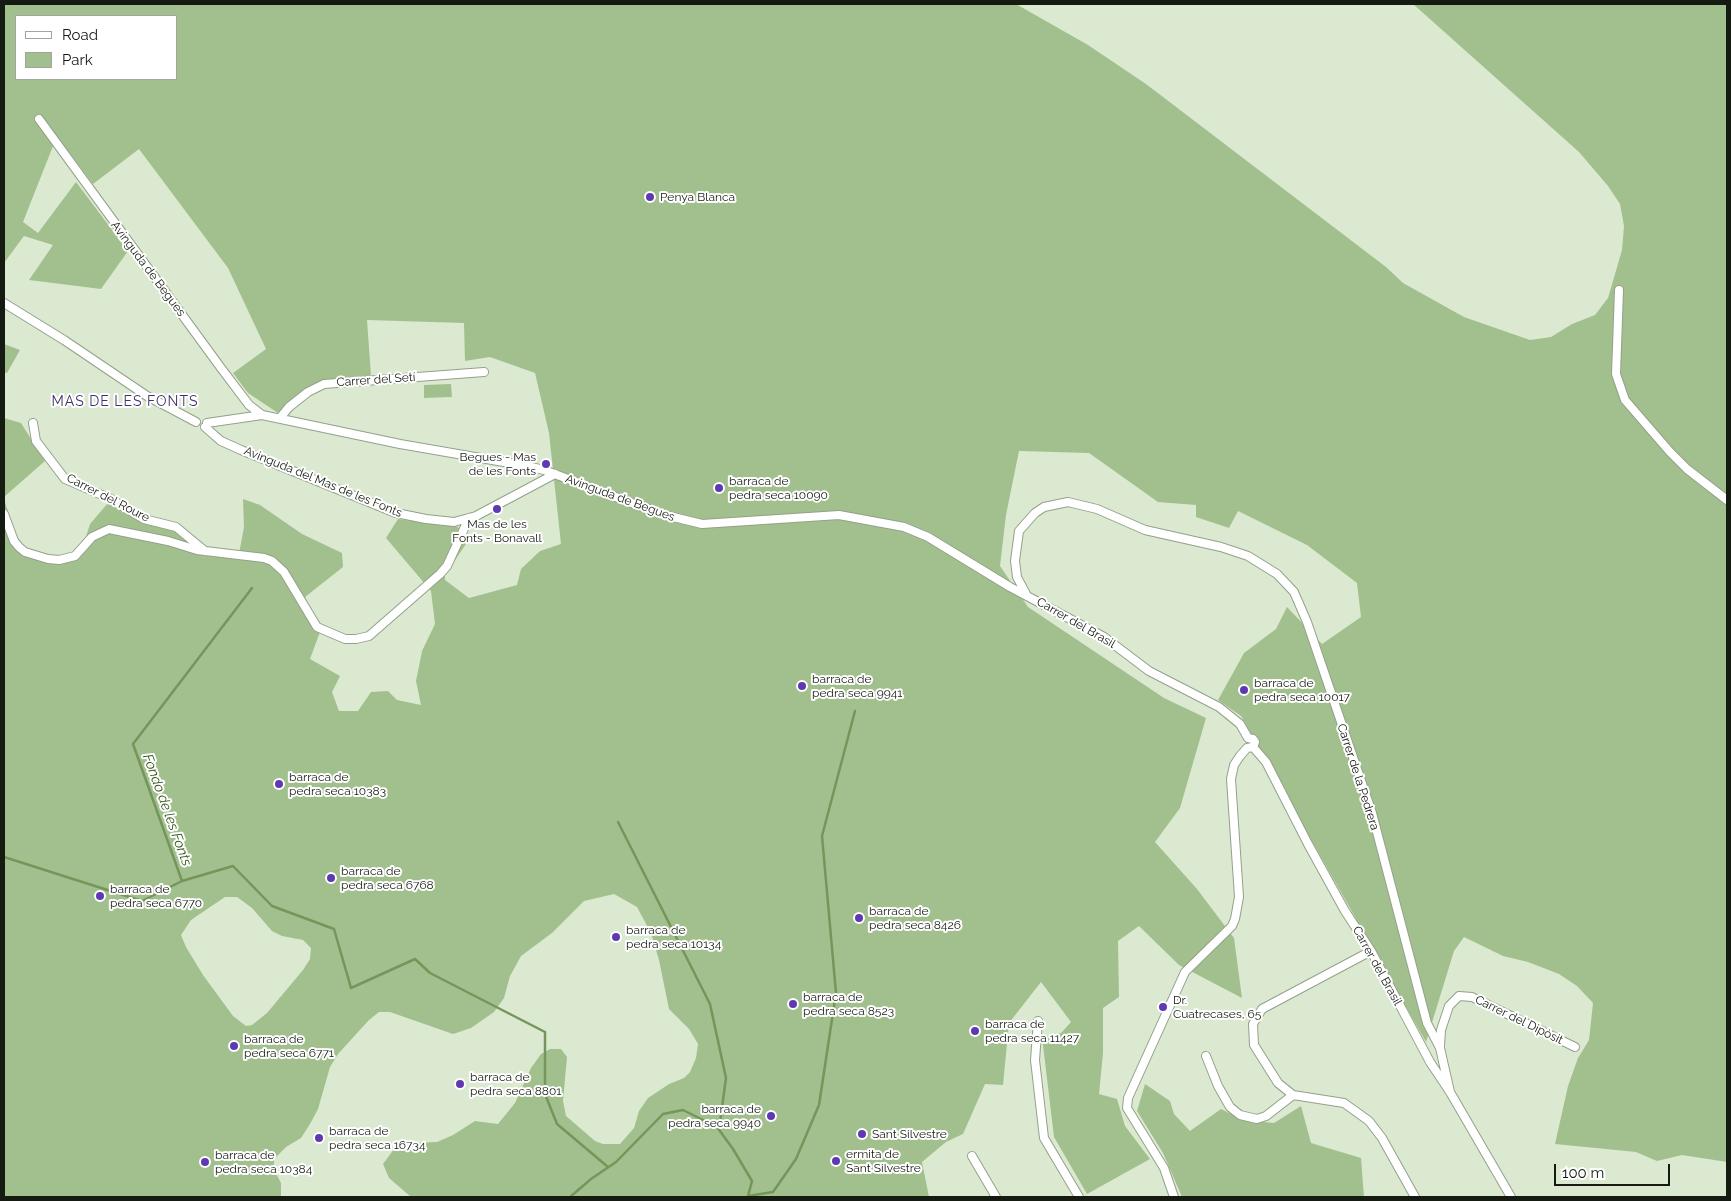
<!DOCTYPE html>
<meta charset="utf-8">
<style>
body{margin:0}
#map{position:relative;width:1731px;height:1201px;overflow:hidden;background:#dbe9d1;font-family:Raleway,sans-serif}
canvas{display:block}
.frame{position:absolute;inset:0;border:5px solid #161b12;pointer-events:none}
.legend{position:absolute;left:15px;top:15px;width:162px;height:65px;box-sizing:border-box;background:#fff;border:1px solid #a2a4a0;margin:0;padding:6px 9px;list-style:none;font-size:15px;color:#161b12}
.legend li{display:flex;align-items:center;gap:10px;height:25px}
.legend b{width:25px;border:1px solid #a2a4a0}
.scale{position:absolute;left:1554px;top:1164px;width:116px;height:22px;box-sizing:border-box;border:2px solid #161b12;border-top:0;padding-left:6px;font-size:15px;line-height:18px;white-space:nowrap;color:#161b12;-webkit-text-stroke:4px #fff;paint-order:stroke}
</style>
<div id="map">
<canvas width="1731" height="1201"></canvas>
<div class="frame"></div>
<ul class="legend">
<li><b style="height:6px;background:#fff"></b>Road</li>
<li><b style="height:14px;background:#a2c08d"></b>Park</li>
</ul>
<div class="scale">100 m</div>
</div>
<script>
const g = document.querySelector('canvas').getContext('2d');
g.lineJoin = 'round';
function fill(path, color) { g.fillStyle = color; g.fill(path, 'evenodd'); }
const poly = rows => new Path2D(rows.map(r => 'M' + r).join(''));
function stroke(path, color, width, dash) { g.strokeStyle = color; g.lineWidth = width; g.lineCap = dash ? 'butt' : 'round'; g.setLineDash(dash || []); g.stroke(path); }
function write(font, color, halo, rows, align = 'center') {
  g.font = font + ' Raleway,sans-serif'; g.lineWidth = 4; g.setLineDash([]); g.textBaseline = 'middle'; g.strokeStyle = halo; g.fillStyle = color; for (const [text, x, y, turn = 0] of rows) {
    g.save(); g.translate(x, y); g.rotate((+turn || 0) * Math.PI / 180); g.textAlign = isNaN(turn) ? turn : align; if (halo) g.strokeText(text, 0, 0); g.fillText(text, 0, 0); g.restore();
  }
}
fill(poly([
 [4,4,1016,4,1088,45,1146,84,1386,267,1403,283,1464,317,1530,340,1551,337,1572,324,1595,315,1608,298,1622,250,1624,226,1620,204,1608,186,1579,152,1413,4,1727,4,1727,1162,1682,1155,1657,1161,1636,1152,1555,1144,1568,1086,1578,1058,1589,1040,1593,1003,1577,986,1559,974,1528,962,1503,956,1464,937,1454,951,1426,1042,1241,716,1218,700,1244,653,1276,629,1287,607,1322,644,1361,617,1357,583,1307,545,1238,511,1229,528,1196,517,1196,505,1158,502,1089,453,1019,451,1006,515,1000,566,1028,607,1164,698,1206,718,1180,808,1155,842,1197,889,1234,938,1242,998,1179,965,1139,926,1118,941,1119,997,1103,1008,1103,1053,1099,1094,1117,1099,1125,1126,1150,1159,1087,1194,1054,1137,1042,1037,1061,1033,1071,1022,1041,982,1009,1023,1003,1085,985,1084,963,1134,946,1142,922,1162,929,1197,411,1197,389,1178,383,1164,400,1141,410,1143,437,1142,453,1135,475,1121,498,1124,515,1103,531,1068,541,1054,550,1049,561,1049,567,1057,563,1101,566,1116,595,1141,603,1144,620,1144,634,1128,639,1111,648,1098,669,1084,684,1078,690,1072,696,1058,698,1044,689,1029,669,1009,659,960,651,933,637,907,614,894,584,901,552,933,521,956,510,976,504,998,494,1012,471,1028,453,1034,390,1012,379,1012,369,1020,338,1054,330,1067,318,1109,310,1124,301,1138,286,1147,274,1159,274,1169,281,1183,281,1197,4,1197,4,499,17,539,30,550,51,556,73,555,84,543,90,524,108,503,143,520,175,529,199,555,238,559,244,527,243,499,260,505,302,534,342,553,343,567,305,597,320,632,310,659,340,676,332,692,339,711,358,711,371,692,388,691,397,700,421,705,416,681,422,651,435,624,431,591,386,538,398,519,458,527,468,541,445,575,445,580,469,598,517,585,521,569,540,551,561,544,549,433,535,373,490,357,465,361,464,323,367,320,371,376,320,383,294,397,278,413,248,393,233,373,266,349,228,268,139,149,93,184,57,136,23,222,38,233,76,182,128,251,101,289,29,280,53,245,24,236,4,263],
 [16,16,176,16,176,79,16,79],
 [225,897,237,897,252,908,272,931,282,936,303,940,311,948,310,959,303,970,267,1013,252,1025,246,1026,233,1016,203,975,186,947,181,935,191,920],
 [4,344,20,350,7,373,4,372],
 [451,384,452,397,424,398,424,385],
 [4,418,21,423,45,461,4,497],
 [1145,1084,1170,1101,1174,1114,1190,1131,1221,1109,1243,1120,1274,1123,1301,1106,1311,1143,1361,1158,1364,1197,1182,1197,1163,1153,1137,1111]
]), '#a2c08d');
stroke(poly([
 [252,588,133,744,182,881,233,866,272,906,334,929,351,988,415,959,430,973,545,1032,545,1094,557,1124,608,1167],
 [618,822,710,1004,726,1078,719,1130],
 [4,857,142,901,182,881],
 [748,1196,773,1192,796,1159,819,1105,836,993,822,836,855,711],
 [570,1197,591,1179,616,1162,663,1114,683,1110,717,1127,733,1149,752,1181,748,1196]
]), '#74965b', 2.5);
const minor = poly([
 [39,119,221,368,249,405,262,415],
 [1619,290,1616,374,1625,400,1670,452,1687,469,1727,500],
 [4,303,64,340,147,396,196,422],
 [280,418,289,407,308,392,324,384,484,372],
 [33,423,36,441,65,479,109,498,144,519,176,527,205,551],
 [207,423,262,415,400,444,527,466,544,470,661,514,702,524,839,515,904,527,928,537,1010,587,1104,637,1149,671,1219,707,1240,724,1248,738,1253,739,1255,742,1253,747],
 [205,427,221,441,241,450,396,513,426,519,454,522,476,516,555,474],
 [4,514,14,541,19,547,25,552,48,559,59,560,75,556,92,537,109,529,168,541,197,550,264,558,272,561,284,572,317,627,345,639,356,639,369,636,440,574,447,566,469,518],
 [1026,594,1017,577,1015,561,1019,531,1035,513,1044,507,1068,502,1097,509,1145,530,1221,547,1248,556,1277,574,1294,592,1307,622,1372,813,1427,1023,1440,1048,1450,1092],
 [1253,747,1266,762,1308,844,1345,911,1371,951,1430,1062,1450,1092,1511,1197],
 [1371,951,1262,1009,1253,1024,1254,1045,1278,1083,1293,1095,1344,1103,1369,1121,1382,1138,1415,1197],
 [1038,1021,1035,1060,1044,1138,1079,1197],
 [1440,1046,1441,1030,1449,1006,1459,996,1472,997,1575,1047],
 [1206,1056,1218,1086,1230,1107,1240,1115,1257,1119,1266,1116,1293,1095],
 [972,1156,996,1197],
 [1174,1197,1164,1168,1127,1108,1128,1098,1185,972,1232,926,1235,919,1239,897,1231,779,1234,765,1240,756,1247,748,1253,747]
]);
stroke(minor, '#93a18a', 10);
stroke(minor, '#fff', 8);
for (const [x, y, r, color] of [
 [650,197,5,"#5f39b1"],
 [546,464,5,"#5f39b1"],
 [719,488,5,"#5f39b1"],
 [497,509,5,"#5f39b1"],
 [802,686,5,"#5f39b1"],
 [1244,690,5,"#5f39b1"],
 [279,784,5,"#5f39b1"],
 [331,878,5,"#5f39b1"],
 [100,896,5,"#5f39b1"],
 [859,918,5,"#5f39b1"],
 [616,937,5,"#5f39b1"],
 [793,1004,5,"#5f39b1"],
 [1163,1007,5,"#5f39b1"],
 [975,1031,5,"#5f39b1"],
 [234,1046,5,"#5f39b1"],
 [460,1084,5,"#5f39b1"],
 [771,1116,5,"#5f39b1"],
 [862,1134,5,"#5f39b1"],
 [319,1138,5,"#5f39b1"],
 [836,1161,5,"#5f39b1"],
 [205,1162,5,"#5f39b1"]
]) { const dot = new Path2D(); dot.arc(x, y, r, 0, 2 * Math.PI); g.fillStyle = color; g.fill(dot); stroke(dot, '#fff', 2); }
write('12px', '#161b12', '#fff', [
 ["Penya Blanca",660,197],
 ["Begues - Mas",536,457,"right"],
 ["de les Fonts",536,471,"right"],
 ["barraca de",729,481],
 ["pedra seca 10090",729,495],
 ["Mas de les",497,524,"center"],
 ["Fonts - Bonavall",497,538,"center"],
 ["barraca de",812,679],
 ["pedra seca 9941",812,693],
 ["barraca de",1254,683],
 ["pedra seca 10017",1254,697],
 ["barraca de",289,777],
 ["pedra seca 10383",289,791],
 ["barraca de",341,871],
 ["pedra seca 6768",341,885],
 ["barraca de",110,889],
 ["pedra seca 6770",110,903],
 ["barraca de",869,911],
 ["pedra seca 8426",869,925],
 ["barraca de",626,930],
 ["pedra seca 10134",626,944],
 ["barraca de",803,997],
 ["pedra seca 8523",803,1011],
 ["Dr.",1173,1000],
 ["Cuatrecases, 65",1173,1014],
 ["barraca de",985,1024],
 ["pedra seca 11427",985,1038],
 ["barraca de",244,1039],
 ["pedra seca 6771",244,1053],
 ["barraca de",470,1077],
 ["pedra seca 8801",470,1091],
 ["barraca de",761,1109,"right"],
 ["pedra seca 9940",761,1123,"right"],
 ["barraca de",329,1131],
 ["pedra seca 16734",329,1145],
 ["Sant Silvestre",872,1134],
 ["ermita de",846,1154],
 ["Sant Silvestre",846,1168],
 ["barraca de",215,1155],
 ["pedra seca 10384",215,1169]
], 'left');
write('12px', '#161b12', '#fff', [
 ["Avinguda de Begues",148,269,53],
 ["Carrer del Setí",376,380,-4],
 ["Avinguda del Mas de les Fonts",323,482,22],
 ["Carrer del Roure",108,498,27],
 ["Avinguda de Begues",620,498,20],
 ["Carrer del Brasil",1076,623,30],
 ["Carrer de la Pedrera",1358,777,72],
 ["Carrer del Brasil",1377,966,61],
 ["Carrer del Dipòsit",1519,1020,26]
]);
g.letterSpacing = '1px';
write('14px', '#40306c', '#fff', [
 ["MAS DE LES FONTS",125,402]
]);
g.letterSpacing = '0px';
write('italic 14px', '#325214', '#fff', [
 ["Fondo de les Fonts",167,810,70]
]);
</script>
